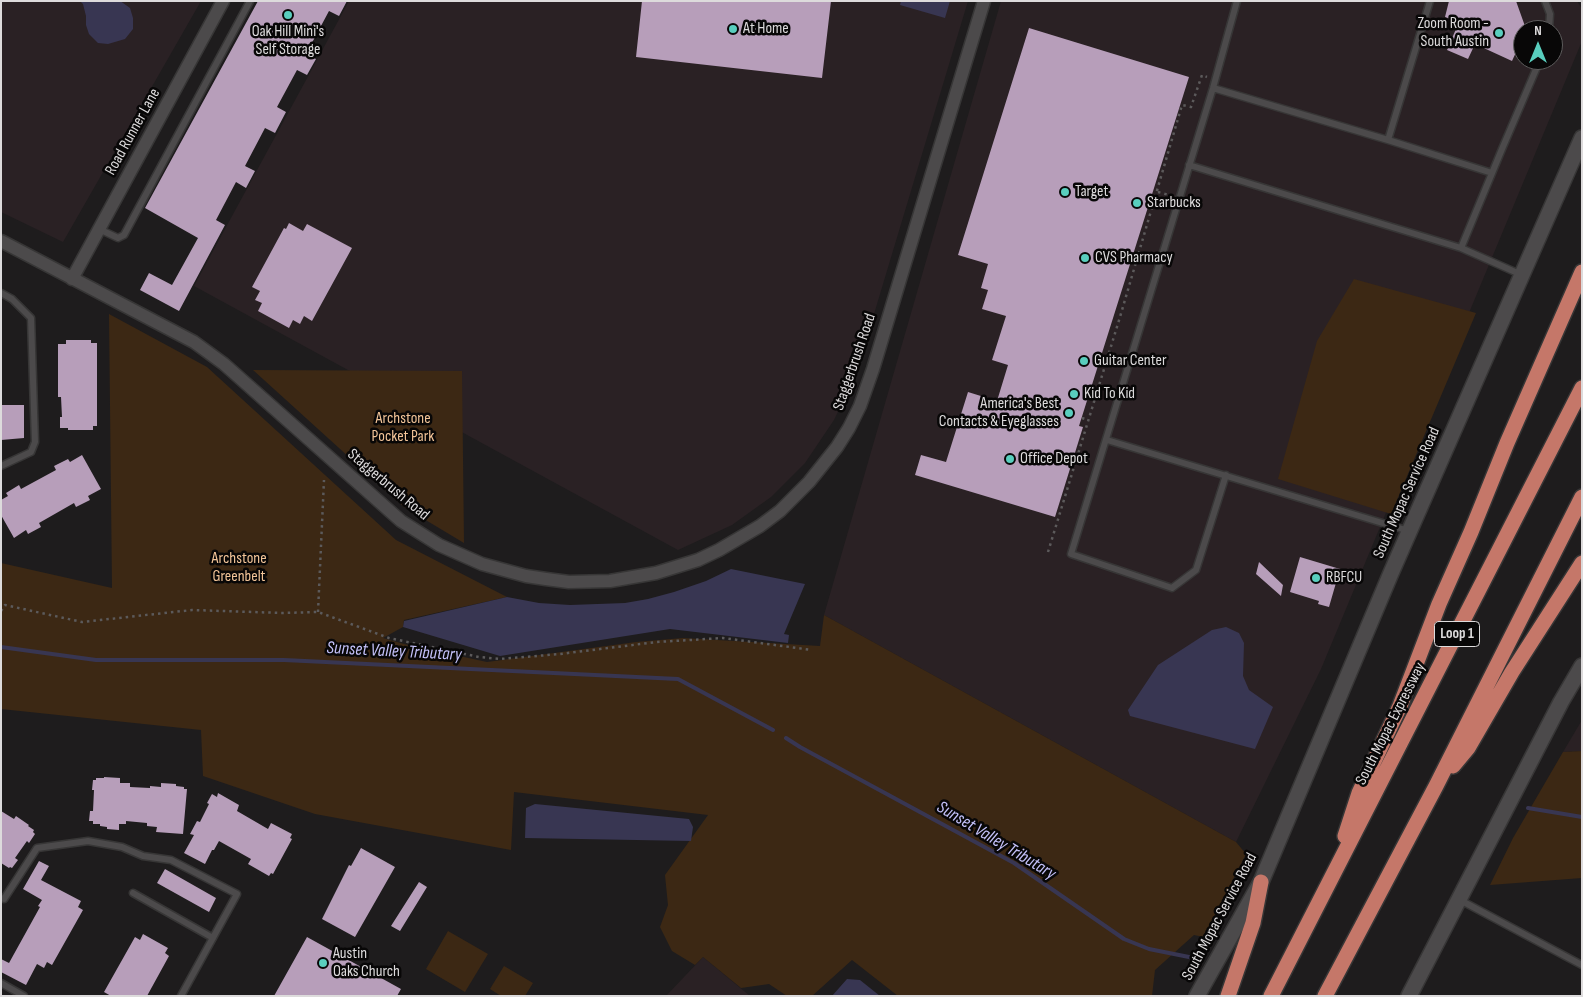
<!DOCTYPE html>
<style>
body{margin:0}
#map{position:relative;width:1583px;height:997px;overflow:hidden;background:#1e1c1d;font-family:"Sofia Sans Condensed",sans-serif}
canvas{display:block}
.frame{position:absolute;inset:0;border:2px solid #dddbdc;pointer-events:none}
.north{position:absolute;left:1513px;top:20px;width:50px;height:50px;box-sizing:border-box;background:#080707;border:1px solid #5d5c5c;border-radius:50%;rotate:0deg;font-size:14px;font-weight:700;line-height:20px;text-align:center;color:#dddbdc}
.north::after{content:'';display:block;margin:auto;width:18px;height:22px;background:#59cebe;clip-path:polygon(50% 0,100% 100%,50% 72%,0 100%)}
</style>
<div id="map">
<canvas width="1583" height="997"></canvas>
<div class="frame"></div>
<div class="north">N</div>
</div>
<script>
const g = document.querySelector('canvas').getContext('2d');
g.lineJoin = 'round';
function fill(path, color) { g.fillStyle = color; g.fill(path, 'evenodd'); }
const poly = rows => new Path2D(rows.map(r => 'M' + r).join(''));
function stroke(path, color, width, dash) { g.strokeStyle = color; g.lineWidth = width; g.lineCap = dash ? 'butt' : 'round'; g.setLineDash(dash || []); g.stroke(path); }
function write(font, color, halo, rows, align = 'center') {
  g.font = font + ' "Sofia Sans Condensed",sans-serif'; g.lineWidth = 5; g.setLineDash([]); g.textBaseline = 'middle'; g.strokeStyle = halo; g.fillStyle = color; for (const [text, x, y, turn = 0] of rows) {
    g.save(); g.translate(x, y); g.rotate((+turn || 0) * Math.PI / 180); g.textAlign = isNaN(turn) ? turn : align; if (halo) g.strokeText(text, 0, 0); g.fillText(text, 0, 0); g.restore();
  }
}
fill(poly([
 [1,1,201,1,63,242,1,212],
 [349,1,968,1,856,374,834,420,805,463,771,497,732,525,678,550,194,286],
 [1001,1,1577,1,1582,9,1582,41,1321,669,1236,842,824,615],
 [1523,30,1553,30,1553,60,1523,60],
 [1582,720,1582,751,1563,752],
 [703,957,750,996,666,996]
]), '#2a2124');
fill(poly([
 [1354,279,1476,313,1391,514,1278,479,1317,341],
 [109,314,207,367,396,540,507,597,404,620,403,627,383,638,404,644,487,662,636,642,683,638,820,646,824,615,1236,842,1246,854,1204,937,1194,935,1155,970,1152,996,898,996,852,960,812,996,787,996,769,984,741,988,703,957,695,965,672,951,660,927,668,905,665,875,708,815,514,792,511,850,315,814,203,776,201,730,1,709,1,563,112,588],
 [253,370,462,371,464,543,404,507],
 [1582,751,1582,878,1490,885,1513,838,1563,752],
 [448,931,488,954,465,992,426,969],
 [504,966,533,983,525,996,501,996,490,989]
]), '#3c2814');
fill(poly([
 [80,1,120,1,123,3,130,8,133,18,133,29,125,39,108,44,98,43,89,34,86,25,86,16,83,4],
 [901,1,950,1,945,18,900,5],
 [731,569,805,584,784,634,789,635,788,643,670,629,500,656,403,627,404,621,507,597,539,603,570,605,625,603,648,599,674,592,706,581],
 [1226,627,1239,633,1244,643,1243,676,1249,690,1273,707,1255,749,1130,716,1128,710,1158,665,1212,630],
 [535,804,689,819,693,827,691,841,525,838,526,808],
 [847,979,860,980,880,996,832,996]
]), '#383652');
stroke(poly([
 [1,647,96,660,284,660,678,679,773,730],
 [786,738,800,747,1014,863,1124,939,1149,949,1194,958],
 [1528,808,1582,817]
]), '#383652', 4);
fill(poly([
 [258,1,347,1,339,16,329,11,306,54,316,59,307,75,297,70,277,107,286,112,275,133,265,128,245,166,255,171,246,188,236,182,216,220,225,225,179,311,140,290,149,273,172,285,198,238,145,208],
 [642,1,831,1,822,78,636,57],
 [1449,1,1516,1,1526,29,1523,30,1523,37,1512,61,1475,44,1468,59,1447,50,1459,22,1445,17],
 [1029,28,1189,77,1079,426,1083,427,1055,517,915,475,921,455,946,462,968,392,997,401,1008,365,992,360,1006,316,982,309,988,290,981,288,988,264,958,255],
 [289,223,303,231,307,224,352,248,312,321,304,316,300,324,293,320,289,328,258,311,262,303,255,300,260,291,252,287,284,228,286,229],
 [66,340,91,340,91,343,97,343,97,426,93,426,93,430,68,430,68,428,60,428,60,417,62,417,61,397,58,397,58,344,66,344],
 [1,405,24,405,24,438,1,440],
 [82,455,101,489,88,496,90,500,76,507,74,503,39,523,41,527,28,534,26,530,14,538,1,515,1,500,8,496,6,493,19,485,21,489,56,470,54,466,68,459,70,462],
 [1300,557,1340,569,1329,607,1318,604,1319,601,1290,592],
 [1259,562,1283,585,1281,596,1256,574],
 [104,777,120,778,120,783,130,783,130,787,150,788,150,786,161,787,161,783,176,784,176,786,184,787,184,789,187,789,183,834,156,832,157,827,147,826,147,823,126,821,126,824,119,824,119,830,107,829,107,827,100,826,100,824,93,824,93,821,89,821,90,811,93,811,94,790,92,790,93,780,96,780,96,778,104,778],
 [218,793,239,805,237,811,268,829,271,823,292,834,290,838,292,839,273,874,271,873,269,876,248,864,251,859,219,841,214,850,212,850,205,864,184,853,194,835,190,834,197,821,200,822,209,804,207,803,212,794,217,797],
 [1,811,14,819,16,816,29,825,28,826,34,830,33,832,35,834,29,843,27,841,15,858,18,860,12,868,10,867,9,868,1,863],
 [361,848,395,867,355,937,322,919,349,865,351,866],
 [39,861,49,866,41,880,81,901,78,907,83,910,52,965,47,962,44,968,37,964,26,985,1,972,1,959,9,963,40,907,38,906,42,900,23,889],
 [165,869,216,898,209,912,157,883],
 [419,882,427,887,400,931,391,926],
 [143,934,168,948,165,953,169,956,147,996,111,996,104,992,135,937,140,940],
 [307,937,401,989,397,996,274,996]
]), '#b79eba');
const lane = poly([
 [1545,1,1550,14,1549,30],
 [1213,88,1388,140,1492,173],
 [1388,140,1430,1],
 [1189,165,1461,248],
 [99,229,118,238,124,235,250,1],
 [1522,275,1461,248,1502,149,1540,60],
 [1,293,12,299,31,318,35,442,31,452,1,466],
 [1107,440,1409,531],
 [1226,475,1196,570,1172,588,1071,554,1213,88,1237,1],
 [133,893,213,938],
 [1,898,4,899,37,848,88,841,122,847,143,856,171,860,237,894,181,996],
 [1460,900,1582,965],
 [1,983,24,996]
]);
const street = poly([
 [1,241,194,342,224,364,401,521,439,545,482,564,526,576,546,579,569,582,610,581,656,573,698,560,719,550,760,526,780,511,809,482,837,447,849,428,860,406,873,369,984,1],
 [72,279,223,1]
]);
const secondary = poly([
 [1197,996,1261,882,1391,573,1582,138],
 [1409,996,1561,702,1582,666]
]);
const highway = poly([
 [1453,766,1468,748,1512,672,1582,563],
 [1345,836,1359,793,1400,706,1439,604,1471,532,1507,443,1582,272],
 [1228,996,1253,923,1261,882],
 [1271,996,1582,388],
 [1325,996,1436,786,1582,497]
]);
stroke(lane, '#373636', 9);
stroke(street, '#373636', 15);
stroke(secondary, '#373636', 18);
stroke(highway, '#373636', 18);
stroke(poly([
 [1158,192,1169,195],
 [1098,365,1104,367],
 [1088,398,1094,400],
 [1082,418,1088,420],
 [1048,552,1120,317,1182,105,1191,107,1202,75,1207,77],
 [1,611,5,605,82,622,192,610,283,613,318,612,389,638,479,657,500,659,560,654,657,642,723,638,812,650],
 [318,612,324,480]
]), '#5c5a5b', 2.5, [2.5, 4]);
stroke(lane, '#4c4a4b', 6);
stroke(street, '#4c4a4b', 12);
stroke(secondary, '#4c4a4b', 15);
stroke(highway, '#c57769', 15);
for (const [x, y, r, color] of [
 [288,15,5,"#59cebe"],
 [733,29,5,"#59cebe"],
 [1499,33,5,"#59cebe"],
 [1065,192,5,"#59cebe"],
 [1137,203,5,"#59cebe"],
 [1085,258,5,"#59cebe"],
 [1084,361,5,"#59cebe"],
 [1074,394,5,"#59cebe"],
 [1069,413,5,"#59cebe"],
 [1010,459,5,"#59cebe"],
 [1316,578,5,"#59cebe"],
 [323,963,5,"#59cebe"]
]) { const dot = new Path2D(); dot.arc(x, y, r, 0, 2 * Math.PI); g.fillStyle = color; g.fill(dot); stroke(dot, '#080707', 2); }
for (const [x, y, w] of [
 [1457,634,45]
]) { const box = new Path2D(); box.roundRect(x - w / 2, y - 12.5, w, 25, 4); g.fillStyle = '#080707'; g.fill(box); stroke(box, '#dddbdc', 1); }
write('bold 15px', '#dddbdc', null, [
 ["Loop 1",1457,634]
]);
write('16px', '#dddbdc', '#080707', [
 ["Zoom Room -",1489,24,"right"],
 ["South Austin",1489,42,"right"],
 ["At Home",743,29],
 ["Oak Hill Mini's",288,32,"center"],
 ["Self Storage",288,50,"center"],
 ["Target",1075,192],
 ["Starbucks",1147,203],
 ["CVS Pharmacy",1095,258],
 ["Guitar Center",1094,361],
 ["Kid To Kid",1084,394],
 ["America's Best",1059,404,"right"],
 ["Contacts & Eyeglasses",1059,422,"right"],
 ["Office Depot",1020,459],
 ["RBFCU",1326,578],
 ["Austin",333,954],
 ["Oaks Church",333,972]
], 'left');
write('16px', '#dddbdc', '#080707', [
 ["Road Runner Lane",133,132,-61],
 ["Staggerbrush Road",855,362,-71],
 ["Staggerbrush Road",388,485,40],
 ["South Mopac Service Road",1407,493,-66],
 ["South Mopac Expressway",1391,724,-63],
 ["South Mopac Service Road",1220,917,-62]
]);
write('16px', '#f2c498', '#080707', [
 ["Archstone",403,419],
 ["Pocket Park",403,437],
 ["Archstone",239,559],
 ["Greenbelt",239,577]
]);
write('italic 18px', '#c3c0f8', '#080707', [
 ["Sunset Valley Tributary",394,652,3],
 ["Sunset Valley Tributary",996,841,31]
]);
</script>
